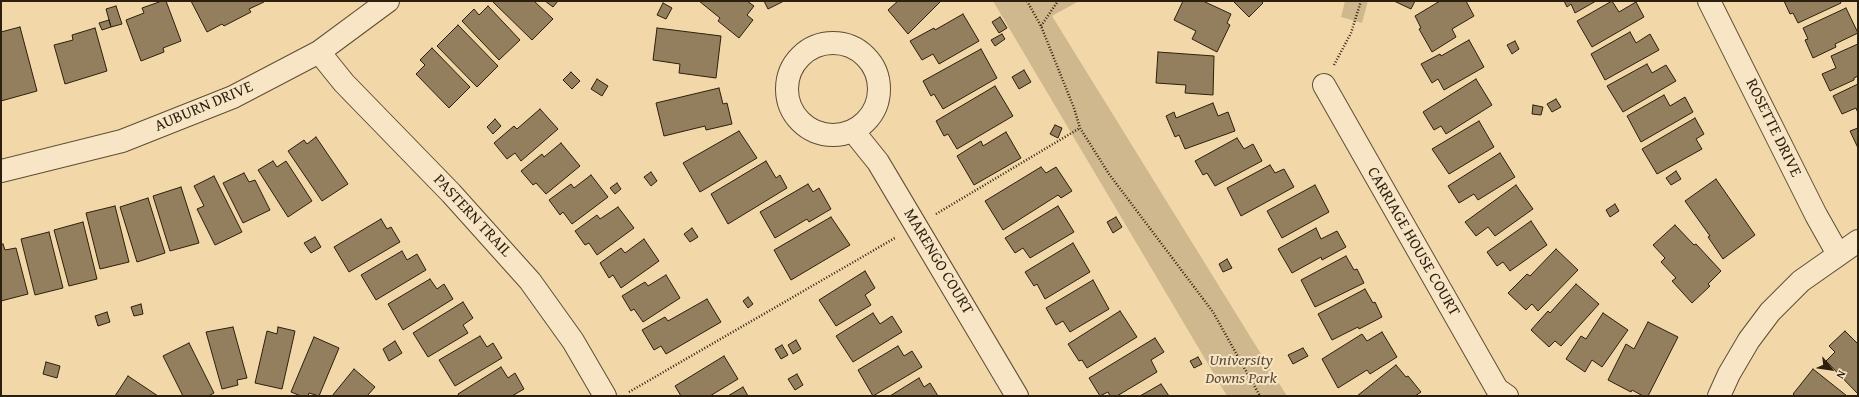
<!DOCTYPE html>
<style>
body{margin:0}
#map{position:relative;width:1859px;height:397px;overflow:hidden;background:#f2d7a8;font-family:"Gentium Book Plus",serif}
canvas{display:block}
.frame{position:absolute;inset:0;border:2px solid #2c1f0e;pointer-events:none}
.north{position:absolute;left:1811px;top:349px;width:40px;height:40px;-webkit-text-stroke:3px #f7e5c6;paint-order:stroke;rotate:119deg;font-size:11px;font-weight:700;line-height:16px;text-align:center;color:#2c1f0e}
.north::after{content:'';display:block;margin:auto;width:14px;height:18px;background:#2c1f0e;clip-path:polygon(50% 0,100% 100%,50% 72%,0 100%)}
</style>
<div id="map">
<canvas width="1859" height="397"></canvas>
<div class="frame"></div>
<div class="north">N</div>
</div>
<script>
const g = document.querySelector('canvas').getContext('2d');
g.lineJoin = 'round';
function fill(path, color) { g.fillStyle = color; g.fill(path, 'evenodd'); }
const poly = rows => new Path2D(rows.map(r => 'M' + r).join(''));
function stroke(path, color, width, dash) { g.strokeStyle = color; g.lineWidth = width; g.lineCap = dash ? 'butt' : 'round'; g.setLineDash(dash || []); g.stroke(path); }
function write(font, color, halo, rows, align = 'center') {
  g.font = font + ' "Gentium Book Plus",serif'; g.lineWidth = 4; g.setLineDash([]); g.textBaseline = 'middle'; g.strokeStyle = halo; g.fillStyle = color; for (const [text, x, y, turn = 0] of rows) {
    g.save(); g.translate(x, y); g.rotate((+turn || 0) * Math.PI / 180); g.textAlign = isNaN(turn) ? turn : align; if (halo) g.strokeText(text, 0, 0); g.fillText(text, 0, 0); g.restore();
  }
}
fill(poly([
 [993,1,1079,1,1052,16,1287,396,1227,396],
 [1345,1,1368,1,1362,23,1341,17]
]), '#d0b88e');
const building = poly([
 [162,1,166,1,181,41,163,48,164,52,141,61,126,20,144,13,142,8,162,1],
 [191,1,264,1,264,2,249,9,251,12,224,26,222,24,207,32,191,1],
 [492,1,534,1,553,19,532,40,492,1],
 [545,1,558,1,553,7,545,1],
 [699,1,747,1,754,6,747,15,753,20,739,38,718,21,720,18,699,1],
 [764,1,784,1,768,9,764,1],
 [898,1,941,1,908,34,888,10,898,1],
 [1183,1,1203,1,1231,14,1227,23,1230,25,1217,52,1192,39,1196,31,1174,20,1183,1],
 [1233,1,1261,1,1263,3,1249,17,1233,1],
 [1394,1,1415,1,1411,9,1394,1],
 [1440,1,1466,1,1474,16,1452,29,1456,37,1432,52,1419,29,1421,28,1415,16,1440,1],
 [1564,1,1596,1,1575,13,1571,4,1567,7,1564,1],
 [1612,1,1619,12,1636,2,1644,17,1592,47,1577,21,1612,1],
 [1784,1,1840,1,1841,3,1798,23,1793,13,1790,14,1784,1],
 [663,3,672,8,666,19,657,15,663,3],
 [116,6,122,24,111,27,106,9,116,6],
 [488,6,520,40,499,60,462,21,474,9,479,15,488,6],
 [1846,8,1858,33,1835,44,1836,47,1813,58,1805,40,1808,39,1803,28,1846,8],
 [963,14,979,41,939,64,933,54,922,60,910,41,934,28,935,30,963,14],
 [1000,17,1007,28,999,33,992,22,1000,17],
 [109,20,111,27,102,30,99,23,109,20],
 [458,25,498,66,477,87,437,46,458,25],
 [20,27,37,91,1,101,1,32,20,27],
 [95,28,107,71,65,84,54,45,73,40,72,35,95,28],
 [657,28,721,36,716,78,679,73,680,64,653,60,657,28],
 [1630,32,1636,43,1650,34,1659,50,1605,80,1591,54,1630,32],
 [1002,34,1005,39,995,46,991,40,1002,34],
 [1469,40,1484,67,1444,90,1438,79,1432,83,1421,64,1440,54,1441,56,1469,40],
 [1515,41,1519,49,1512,54,1507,45,1515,41],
 [1858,44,1858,76,1854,78,1854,80,1830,91,1822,74,1836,68,1831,56,1858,44],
 [432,48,470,87,449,108,416,74,425,65,420,60,432,48],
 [981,49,997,78,943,109,934,94,931,96,923,81,981,49],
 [1158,52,1214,56,1213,95,1185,93,1186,85,1156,83,1158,52],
 [1647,64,1652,73,1666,65,1676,81,1623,112,1607,86,1647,64],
 [1024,70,1031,82,1019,89,1012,77,1024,70],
 [571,72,580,81,572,89,563,80,571,72],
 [597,79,608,86,602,96,591,89,597,79],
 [1476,79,1492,105,1446,134,1441,126,1434,130,1423,112,1476,79],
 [1858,84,1858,113,1856,108,1842,114,1833,96,1858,84],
 [995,86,1013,116,957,149,948,134,944,136,936,121,995,86],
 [719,88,723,104,727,103,732,124,706,130,705,126,664,136,656,103,719,88],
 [1664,95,1670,106,1685,97,1693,112,1641,142,1627,116,1664,95],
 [1556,99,1561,107,1552,112,1547,104,1556,99],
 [1213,103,1218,116,1228,112,1235,131,1185,149,1179,135,1175,137,1166,116,1174,112,1176,118,1213,103],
 [1533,105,1543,107,1541,115,1532,114,1533,105],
 [540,109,558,129,521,161,515,153,507,159,494,143,514,126,517,129,540,109],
 [1695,118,1704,134,1696,139,1702,149,1657,174,1642,149,1695,118],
 [495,119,501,126,493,134,487,127,495,119],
 [1479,121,1494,147,1449,174,1432,149,1479,121],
 [1055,125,1062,128,1058,138,1050,134,1055,125],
 [1858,128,1858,148,1850,131,1858,128],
 [739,131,757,158,700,192,683,163,739,131],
 [1006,132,1021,158,974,185,957,156,981,141,983,146,1006,132],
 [316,137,348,184,322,201,288,151,304,140,307,144,316,137],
 [1237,138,1244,149,1253,144,1262,161,1215,186,1207,173,1203,175,1195,161,1237,138],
 [561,143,580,166,546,194,536,183,533,185,521,171,542,154,544,157,561,143],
 [1500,153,1515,177,1478,200,1474,194,1459,203,1448,186,1500,153],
 [273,161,277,167,286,161,312,201,288,217,258,170,273,161],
 [766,161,776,178,780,175,787,188,728,224,711,194,766,161],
 [1270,165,1275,173,1284,169,1294,187,1241,216,1227,188,1270,165],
 [1041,167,1046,173,1056,167,1072,191,1061,198,1058,195,1003,230,985,201,1041,167],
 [1676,171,1681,179,1671,185,1666,178,1676,171],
 [651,172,657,181,651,186,644,177,651,172],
 [244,173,249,182,255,180,270,210,243,223,223,183,244,173],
 [591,175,608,197,572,224,563,212,560,215,549,200,571,184,574,188,591,175],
 [214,176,242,232,215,245,197,209,204,206,194,186,214,176],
 [1716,179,1755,235,1723,259,1708,237,1710,236,1685,201,1716,179],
 [617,183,621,189,615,194,610,188,617,183],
 [808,184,813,192,819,188,831,209,809,222,807,219,775,238,760,212,808,184],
 [1315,185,1329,212,1282,238,1267,211,1315,185],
 [1516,185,1533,209,1495,236,1488,227,1476,236,1465,222,1516,185],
 [181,187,199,243,170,251,153,196,181,187],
 [148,198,165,253,137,262,120,207,148,198],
 [1615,204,1619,211,1610,217,1606,210,1615,204],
 [115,206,129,262,100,269,86,213,115,206],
 [1058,206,1074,232,1030,258,1023,248,1015,253,1005,238,1058,206],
 [618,207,634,228,597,255,589,243,585,245,575,231,597,215,600,219,618,207],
 [831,217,850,245,791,280,774,250,831,217],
 [1116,217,1122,227,1113,233,1107,222,1116,217],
 [381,219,387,229,391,227,400,242,349,272,334,247,381,219],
 [1531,221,1547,245,1510,271,1503,262,1497,266,1487,252,1531,221],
 [83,222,97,279,69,286,54,230,83,222],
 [1675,225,1694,245,1696,244,1721,271,1708,284,1710,286,1692,303,1672,281,1676,278,1661,262,1665,258,1653,245,1675,225],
 [692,228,698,237,690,242,684,234,692,228],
 [1316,228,1321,239,1337,231,1346,247,1322,260,1321,257,1292,273,1278,249,1316,228],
 [49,232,63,288,35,295,21,239,49,232],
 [315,237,321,247,311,253,304,243,315,237],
 [644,239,659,261,621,288,613,275,609,278,600,263,621,248,625,253,644,239],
 [1073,243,1090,272,1045,299,1037,284,1034,286,1025,272,1073,243],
 [3,244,5,250,16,248,28,294,1,301,1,245,3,244],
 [1556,249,1578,270,1538,311,1532,304,1526,310,1508,293,1527,274,1530,276,1556,249],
 [402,251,407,260,417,254,426,270,376,300,361,275,402,251],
 [1346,256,1354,270,1357,269,1364,283,1315,307,1301,280,1346,256],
 [1227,259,1232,268,1223,272,1219,264,1227,259],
 [865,271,875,288,865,295,871,305,836,326,819,300,865,271],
 [666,275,680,298,643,322,634,309,631,311,622,296,645,282,648,286,666,275],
 [430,279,437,289,444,284,453,299,403,330,388,304,430,279],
 [1093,280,1109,309,1070,332,1063,321,1056,325,1046,308,1093,280],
 [1576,284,1599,304,1561,346,1555,341,1549,347,1531,330,1548,311,1550,313,1576,284],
 [1365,289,1373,303,1375,302,1382,317,1359,329,1358,327,1332,340,1318,314,1365,289],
 [748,297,753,304,748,308,743,301,748,297],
 [707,299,721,322,666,354,661,346,654,350,642,330,665,317,668,321,707,299],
 [463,302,473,318,463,325,468,333,428,357,413,333,463,302],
 [141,304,143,314,134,316,131,307,141,304],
 [1120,311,1137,337,1087,368,1082,360,1079,361,1068,344,1120,311],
 [107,312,110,322,98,326,95,316,107,312],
 [873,313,880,324,892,316,902,332,853,362,836,336,873,313],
 [1603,313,1628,330,1602,367,1592,360,1585,372,1566,359,1581,336,1586,339,1603,313],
 [1648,322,1678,337,1648,396,1643,396,1632,390,1631,392,1608,380,1626,344,1634,349,1648,322],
 [233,327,247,378,237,380,238,385,222,389,206,332,233,327],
 [278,327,295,331,282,389,255,383,267,331,277,334,278,327],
 [1845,331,1858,344,1858,394,1826,361,1835,352,1829,346,1845,331],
 [1382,332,1397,357,1370,374,1367,370,1338,388,1322,359,1362,334,1367,341,1382,332],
 [480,336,487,347,493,343,502,358,455,386,439,360,480,336],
 [314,337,339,348,319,396,309,393,308,396,301,396,291,392,314,337],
 [1155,338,1164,352,1151,360,1157,372,1117,396,1110,396,1108,392,1100,396,1089,378,1155,338],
 [796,340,801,349,793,354,788,345,796,340],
 [395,341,402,353,389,361,383,349,395,341],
 [189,343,214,393,208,396,183,396,163,356,189,343],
 [782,345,788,355,781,359,775,349,782,345],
 [898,346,904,356,912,351,922,367,873,396,858,370,898,346],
 [1303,348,1308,356,1293,364,1288,355,1303,348],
 [724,356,738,379,710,396,681,396,675,386,724,356],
 [1198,357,1202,364,1194,368,1190,361,1198,357],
 [46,362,60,366,57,378,43,374,46,362],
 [1396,365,1406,377,1408,376,1421,392,1415,396,1357,396,1396,365],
 [501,367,508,378,515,373,524,389,512,396,459,396,458,394,501,367],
 [354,369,375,387,367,396,332,396,354,369],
 [1813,369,1847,396,1795,396,1793,394,1813,369],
 [797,374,803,385,795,390,788,379,797,374],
 [128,376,158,396,115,396,128,376],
 [919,378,924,387,930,383,938,396,890,396,919,378],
 [1161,384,1169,396,1140,396,1161,384],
 [743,387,748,396,728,396,743,387]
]);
fill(building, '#937f5e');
stroke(building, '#2c1f0e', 1);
const street = poly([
 [1709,1,1816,215,1838,254],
 '787 89a46 46 0 1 1 92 0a46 46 0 1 1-92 0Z',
 [319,52,344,83,451,193,530,281,573,341,605,396],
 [1324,85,1497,389,1507,396],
 [853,131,878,162,1017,396],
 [1,171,122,141,233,97,319,52,388,1],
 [1719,396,1729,374,1749,340,1770,312,1801,281,1858,241]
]);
stroke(street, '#5e4d34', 24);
stroke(poly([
 [1027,1,1041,26,1074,108,1080,128,1109,174,1213,312,1260,396],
 [1041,26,1058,1],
 [1334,65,1351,33,1361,1],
 [936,214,1080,128],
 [629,392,895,238]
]), '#2c1f0e', 2.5, [1, 2]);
stroke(street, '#f7e5c6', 22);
write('16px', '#2c1f0e', '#f7e5c6', [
 ["AUBURN DRIVE",204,107,-23],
 ["ROSETTE DRIVE",1773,128,64],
 ["PASTERN TRAIL",472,216,47],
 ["CARRIAGE HOUSE COURT",1413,242,60],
 ["MARENGO COURT",938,262,59]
]);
write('italic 16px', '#5d4d34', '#f7e5c6', [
 ["University",1241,361],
 ["Downs Park",1241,379]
]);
</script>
